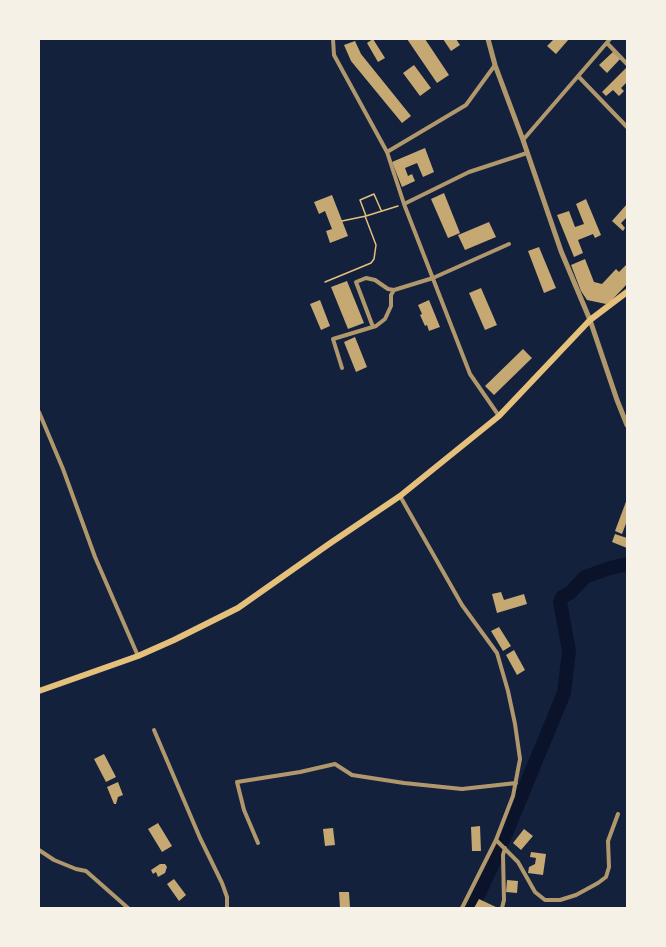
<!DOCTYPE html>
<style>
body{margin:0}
#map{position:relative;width:666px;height:947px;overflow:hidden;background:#14213d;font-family:Montserrat,sans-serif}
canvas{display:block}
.frame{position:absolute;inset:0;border:40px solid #f6f1e7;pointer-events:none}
</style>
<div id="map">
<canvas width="666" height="947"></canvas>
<div class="frame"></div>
</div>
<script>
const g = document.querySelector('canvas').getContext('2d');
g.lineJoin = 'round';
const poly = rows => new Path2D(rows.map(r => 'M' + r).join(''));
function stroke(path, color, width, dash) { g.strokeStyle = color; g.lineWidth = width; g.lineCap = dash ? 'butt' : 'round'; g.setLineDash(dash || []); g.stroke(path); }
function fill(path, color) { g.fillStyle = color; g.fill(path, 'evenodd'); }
stroke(poly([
 [472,908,497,855,564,693,569,651,560,602,562,597,570,593,585,577,610,568,627,564]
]), '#0b132b', 14);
fill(poly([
 [373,39,385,58,378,62,367,43],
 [407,39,425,39,449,75,437,83],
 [443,39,456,39,460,45,451,51],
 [554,39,569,39,556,54,547,46],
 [355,41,361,54,411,116,402,123,351,61,344,45],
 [614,51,621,58,607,73,599,65],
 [414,65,431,88,420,96,403,73],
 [627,67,627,82,621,88,624,91,619,96,613,90,606,96,602,92],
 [425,148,434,172,423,177,417,163,405,168,408,176,412,174,415,181,402,187,392,162],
 [444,193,460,233,448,238,431,199],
 [332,195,348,236,330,243,326,231,332,229,325,211,319,214,314,202],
 [586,199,601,235,595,238,593,234,578,240,583,253,574,257,557,215,569,211,575,227,584,224,576,204],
 [627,204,627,217,621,223,625,228,623,231,612,221],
 [489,222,496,237,465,250,458,235],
 [539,247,556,288,544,293,528,251],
 [585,259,594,282,602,284,616,269,619,272,627,264,627,284,611,301,606,304,587,300,581,291,571,265],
 [347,281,364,323,348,329,331,287],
 [481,288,497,325,485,330,469,293],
 [320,300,330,326,321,330,310,304],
 [429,300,440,327,429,331,427,325,425,326,420,315,422,314,418,305],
 [355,337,367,367,356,372,344,342],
 [523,349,532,358,494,395,485,386],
 [627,499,627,521,622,534,615,531],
 [615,534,627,538,627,548,612,542],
 [501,592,504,600,524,594,527,604,497,613,492,594],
 [499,627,511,646,503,651,491,631],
 [514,650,525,670,517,675,506,655],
 [104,754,116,777,106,782,94,759],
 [118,782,123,795,118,797,116,804,114,804,107,787],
 [158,823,172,846,162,852,148,829],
 [480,826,481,851,472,851,471,827],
 [333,828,335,845,325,846,323,829],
 [524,829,533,836,521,850,513,843],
 [531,852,546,854,543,875,528,873,529,867,535,864,536,858,530,857],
 [160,864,165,864,167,867,165,873,158,877,156,872,153,874,151,870],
 [174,879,186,895,179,901,167,884],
 [507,880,518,881,517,893,506,892],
 [339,892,349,892,350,908,340,908],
 [479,899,498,908,474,908]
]), '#c6a872');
stroke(poly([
 [366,216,360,200,374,194,381,210],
 [342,221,366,216,398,206],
 [325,282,359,268,371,263,374,259,376,245,365,216]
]), '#e5c07b', 1.5);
stroke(poly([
 [333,39,334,55,387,152,404,204,470,374,499,416],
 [607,43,627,64],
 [578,76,627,127],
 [523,140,610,39],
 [387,152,466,105,495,65],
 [404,204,469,172,527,153],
 [394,290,433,278,509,244],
 [342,368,333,339,376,326,385,319,391,306,391,295,394,290,388,289,375,280,366,278,356,282,373,327],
 [39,412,63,469,95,557,138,656],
 [400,496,462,605,497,653,508,691,515,724,520,759,513,796,496,840,462,908],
 [154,730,200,838,222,883,227,897,227,908],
 [496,840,518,862,535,892,545,900,560,900,576,895,598,883,606,877,609,867,608,841,618,814],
 [258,843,244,810,237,782,300,772,335,764,352,775,404,783,462,789,516,783],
 [39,850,54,860,76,869,86,871,128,908],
 [502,908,504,900,503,855,505,848]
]), '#b1986c', 4);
stroke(poly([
 [488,39,495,65,523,140,561,251,590,320,617,400,627,425]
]), '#b1986c', 5);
stroke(poly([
 [39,691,138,656,174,640,238,608,329,544,400,496,499,416,590,320,627,292]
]), '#e5c07b', 6);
</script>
